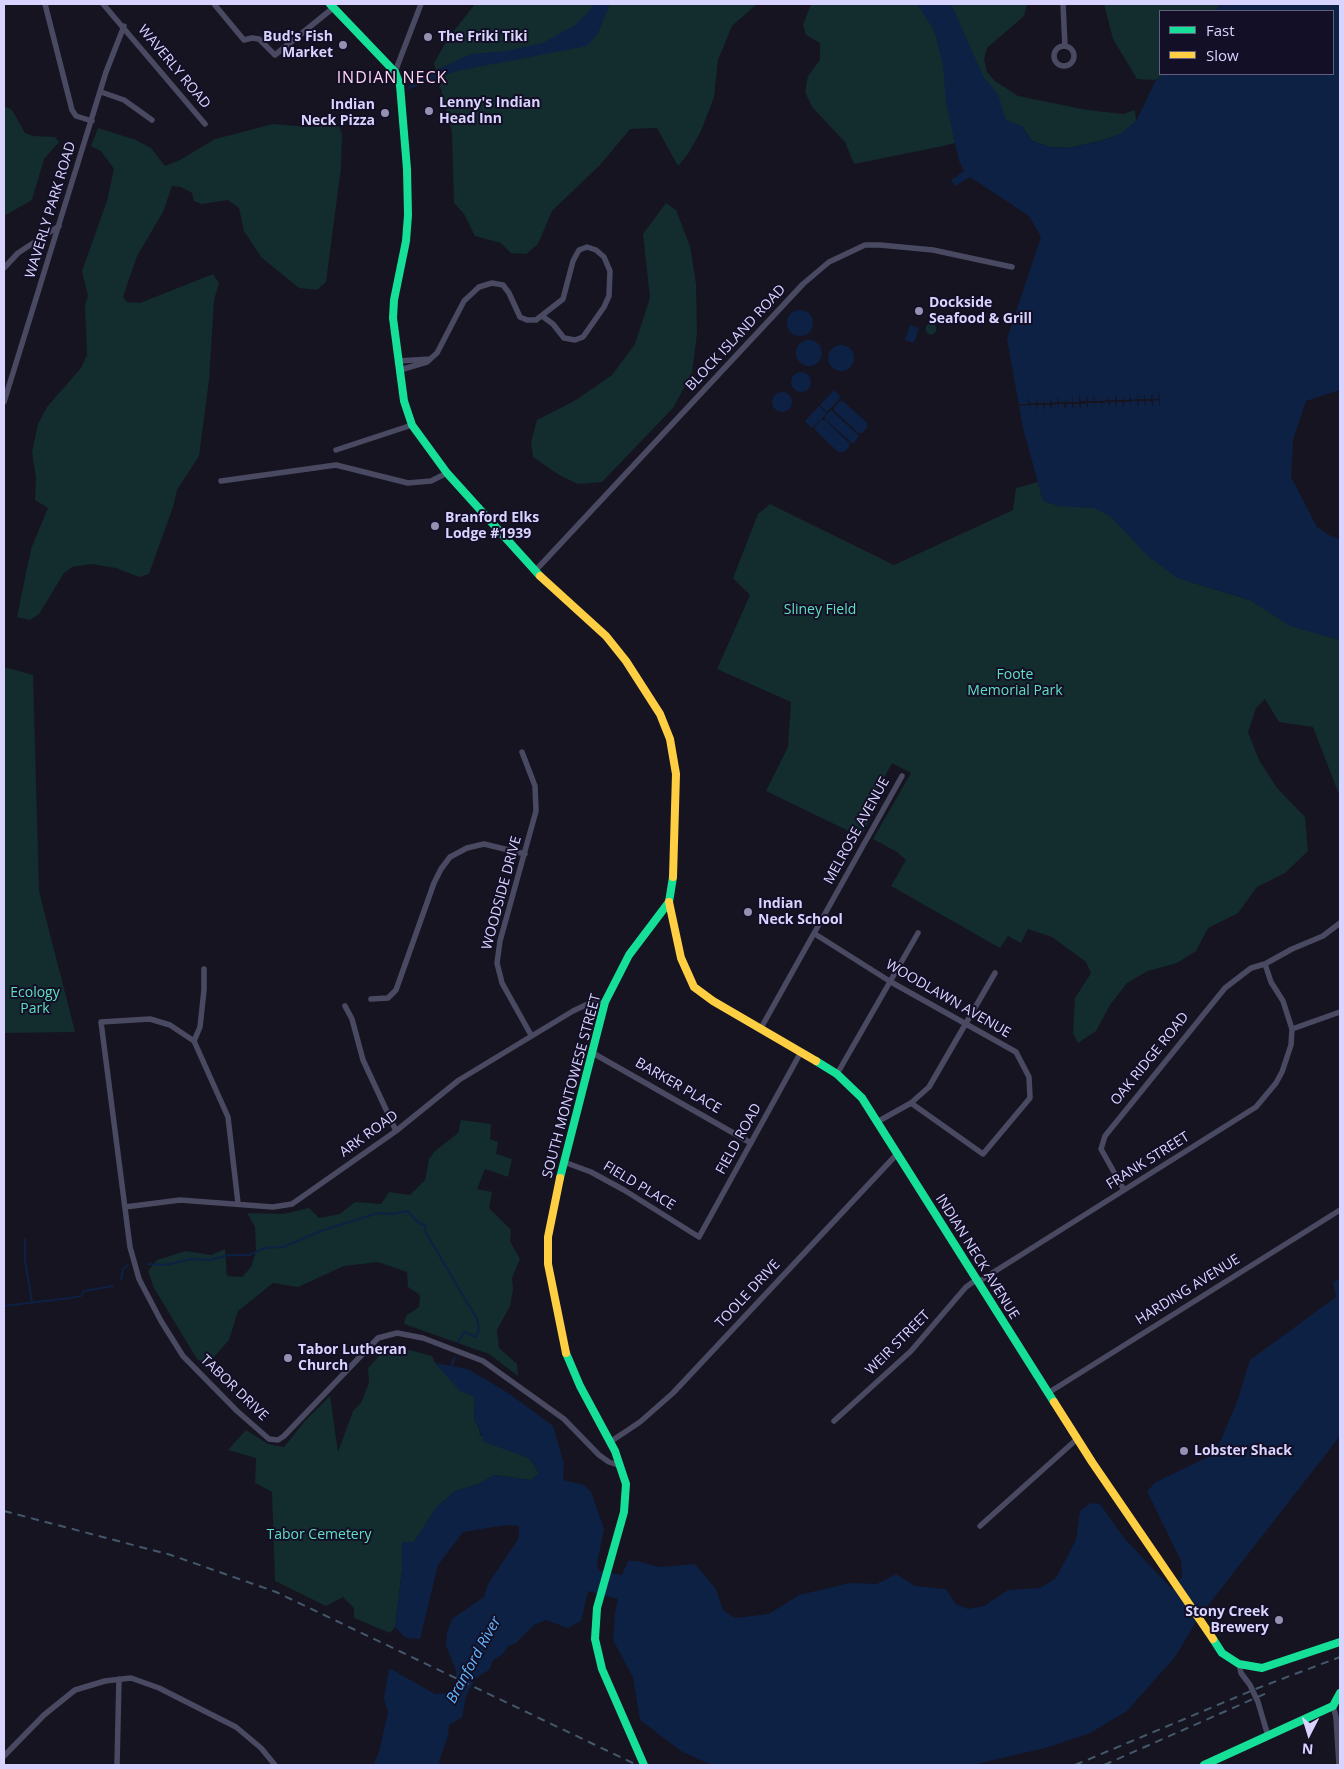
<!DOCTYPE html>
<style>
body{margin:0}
#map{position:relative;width:1344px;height:1769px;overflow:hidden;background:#161421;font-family:"Open Sans",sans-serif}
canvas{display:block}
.frame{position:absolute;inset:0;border:5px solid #d9d4ff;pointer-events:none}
.legend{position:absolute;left:1159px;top:10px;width:175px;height:65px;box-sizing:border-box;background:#130f26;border:1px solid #625e7d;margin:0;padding:6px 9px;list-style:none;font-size:15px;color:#d9d4ff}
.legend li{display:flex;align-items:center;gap:10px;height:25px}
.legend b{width:25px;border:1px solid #625e7d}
.north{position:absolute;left:1284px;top:1709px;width:50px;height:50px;-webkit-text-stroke:4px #130f26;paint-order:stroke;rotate:185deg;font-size:14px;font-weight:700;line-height:20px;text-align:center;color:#d9d4ff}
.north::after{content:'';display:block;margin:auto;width:18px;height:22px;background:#d9d4ff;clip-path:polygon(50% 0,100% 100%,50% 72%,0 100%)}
</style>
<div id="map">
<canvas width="1344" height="1769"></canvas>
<div class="frame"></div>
<ul class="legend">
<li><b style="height:6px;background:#16e098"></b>Fast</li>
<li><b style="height:6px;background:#ffcf43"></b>Slow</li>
</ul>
<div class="north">N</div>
</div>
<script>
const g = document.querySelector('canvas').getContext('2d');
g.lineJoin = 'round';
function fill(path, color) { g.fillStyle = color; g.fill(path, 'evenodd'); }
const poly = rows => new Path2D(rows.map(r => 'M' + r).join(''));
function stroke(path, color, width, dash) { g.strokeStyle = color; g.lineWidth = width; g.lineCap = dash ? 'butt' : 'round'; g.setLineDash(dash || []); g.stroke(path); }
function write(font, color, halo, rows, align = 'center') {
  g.font = font + ' "Open Sans",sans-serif'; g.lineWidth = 4; g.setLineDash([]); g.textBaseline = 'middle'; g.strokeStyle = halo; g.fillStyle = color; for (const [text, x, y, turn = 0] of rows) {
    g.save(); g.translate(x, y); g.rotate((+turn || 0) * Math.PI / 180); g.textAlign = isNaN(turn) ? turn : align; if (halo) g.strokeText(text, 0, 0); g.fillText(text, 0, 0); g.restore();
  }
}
fill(poly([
 [475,4,757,4,732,26,718,60,714,97,701,131,688,154,678,166,657,128,630,129,600,165,552,211,538,244,526,254,511,253,501,243,475,236,464,214,454,203,452,132,434,63,449,37],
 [811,4,1027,4,1024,16,987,48,984,59,987,72,995,81,1018,96,1087,110,1123,114,1135,110,1136,121,1121,134,1104,140,1069,148,1050,147,1032,141,1022,126,943,146,854,164,845,142,812,107,805,92,808,76,820,60,820,43,806,35,803,25],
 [1104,4,1219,4,1216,11,1160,11,1160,74,1165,74,1156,80,1137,79,1113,39],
 [4,106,12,110,25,133,33,136,55,137,59,142,44,159,32,200,4,216],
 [273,124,310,127,330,124,339,126,342,134,341,168,326,282,317,290,299,288,261,257,244,231,239,208,228,200,202,204,194,201,192,193,181,187,172,186,163,212,137,256,123,297,127,302,140,303,213,274,219,283,214,300,209,380,199,456,177,490,173,507,149,574,139,577,116,568,91,564,72,567,64,573,39,614,30,620,17,617,31,549,48,508,35,500,36,478,32,452,38,424,47,407,81,368,87,355,85,305,88,296,82,271,107,201,114,169,101,151,91,146,98,128,136,140,151,148,165,166,180,160,215,139],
 [666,203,676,210,690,246,696,284,697,333,692,373,673,408,602,482,578,484,559,475,533,457,531,442,537,420,576,400,612,375,635,344,650,298,643,234],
 '925.5 329a5.5 5.5 0 1 1 11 0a5.5 5.5 0 1 1-11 0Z',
 [1038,482,1042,497,1101,498,1194,583,1250,600,1293,626,1340,640,1340,797,1313,727,1279,722,1265,699,1256,708,1248,732,1259,760,1277,788,1305,817,1308,851,1285,873,1257,887,1238,913,1208,928,1196,951,1177,963,1148,971,1127,983,1110,1005,1096,1031,1078,1043,1073,1033,1075,998,1091,973,1086,962,1052,937,1028,929,1021,943,1008,936,1000,948,891,886,906,860,897,852,873,839,911,773,892,763,870,804,876,808,861,837,766,791,788,747,791,702,717,669,750,595,733,578,758,514,770,504,894,565,1013,510,1016,488],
 [4,667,33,675,39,891,75,1032,4,1033],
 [461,1120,491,1124,490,1139,498,1142,496,1154,512,1159,508,1177,485,1169,477,1189,492,1192,489,1208,511,1230,510,1241,520,1259,512,1278,513,1290,510,1306,497,1330,499,1348,517,1364,518,1376,489,1354,404,1324,406,1316,419,1307,420,1295,408,1287,407,1272,378,1262,344,1266,298,1287,273,1283,238,1311,229,1340,207,1365,197,1359,154,1288,148,1271,157,1260,186,1251,211,1255,225,1249,227,1276,242,1277,251,1267,256,1252,255,1227,247,1213,283,1214,309,1208,319,1218,340,1214,355,1202,381,1204,389,1192,410,1195,425,1180,429,1159,435,1151,458,1133],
 [402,1348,432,1356,435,1363,475,1397,474,1420,479,1428,480,1435,529,1458,539,1473,531,1480,494,1475,479,1484,455,1491,436,1508,414,1542,402,1543,402,1571,395,1627,390,1633,354,1618,354,1608,343,1597,326,1606,275,1581,272,1492,255,1483,256,1458,228,1450,246,1430,268,1444,284,1447,304,1422,330,1396,338,1452,353,1411,361,1403,369,1383,368,1368,380,1355]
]), '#132c2d');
fill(poly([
 [593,4,610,4,598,33,587,46,457,71,406,90,414,80,471,54,506,51,543,43,575,25,589,12],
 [917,4,951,4,983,76,998,94,1006,120,1022,126,1032,141,1050,147,1069,148,1104,140,1122,133,1136,121,1156,80,1165,74,1333,74,1333,11,1216,11,1219,4,1340,4,1340,390,1306,401,1293,440,1291,477,1317,527,1329,535,1340,539,1340,640,1290,626,1250,600,1177,578,1148,556,1110,516,1093,508,1058,506,1043,501,1023,428,1007,339,1041,237,1029,216,970,177,955,186,951,180,964,171,959,161,946,103,943,65,934,30],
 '787 323a13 13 0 1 1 26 0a13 13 0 1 1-26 0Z',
 [910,325,919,328,914,343,905,340],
 '796 353a13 13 0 1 1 26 0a13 13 0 1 1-26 0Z',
 '828 358a13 13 0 1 1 26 0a13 13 0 1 1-26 0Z',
 '791 382a10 10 0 1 1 20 0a10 10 0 1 1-20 0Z',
 [834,390,841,397,827,412,820,405],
 '772 402a10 10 0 1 1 20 0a10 10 0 1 1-20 0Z',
 [840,401,843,401,867,423,867,428,862,433,858,433,834,410,834,407],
 [819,406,827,413,812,428,805,421],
 [831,410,859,436,853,444,824,418],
 [821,420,825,420,849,443,849,447,844,452,838,452,815,430,815,427],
 [1340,1279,1340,1436,1199,1617,1175,1657,1127,1711,1090,1733,1045,1748,972,1765,716,1765,707,1763,681,1751,640,1720,633,1677,613,1640,615,1613,618,1599,588,1591,581,1621,568,1628,546,1620,534,1625,516,1643,508,1646,503,1654,493,1660,489,1670,475,1679,466,1696,462,1717,449,1725,448,1736,439,1761,441,1765,374,1764,379,1752,388,1712,384,1699,389,1668,435,1694,448,1693,456,1683,456,1670,446,1646,447,1632,452,1619,484,1597,488,1584,519,1538,519,1526,506,1525,463,1532,438,1565,420,1639,406,1638,395,1627,402,1571,402,1542,414,1542,436,1508,455,1491,479,1484,494,1475,531,1480,539,1473,529,1458,484,1442,479,1428,474,1420,475,1397,460,1391,435,1363,468,1369,511,1395,553,1426,564,1464,563,1480,584,1485,591,1492,604,1529,597,1564,599,1571,622,1575,628,1561,637,1561,659,1567,695,1564,716,1589,723,1610,735,1618,769,1614,799,1595,850,1583,877,1584,896,1574,915,1586,946,1589,956,1604,968,1609,984,1606,1008,1590,1040,1588,1056,1578,1076,1540,1080,1511,1091,1503,1100,1504,1125,1539,1172,1589,1182,1577,1181,1561,1147,1491,1156,1482,1212,1455,1220,1442,1237,1402,1250,1360,1336,1297,1333,1282]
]), '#0d2144');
fill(poly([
 [1159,392,1160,406,1158,400,1153,401,1153,407,1151,401,1146,401,1146,407,1144,401,1139,401,1138,407,1137,401,1131,401,1131,408,1130,402,1124,402,1124,408,1122,402,1117,402,1117,408,1115,402,1110,402,1110,409,1108,402,1102,403,1102,409,1101,403,1095,403,1095,409,1094,403,1088,403,1088,409,1086,403,1081,404,1081,410,1079,404,1074,404,1073,410,1072,404,1067,404,1065,410,1064,404,1059,404,1059,410,1058,404,1052,405,1051,411,1050,405,1045,405,1043,411,1043,405,1038,405,1036,411,1036,405,1030,405,1029,412,1029,405,1016,406,1016,404,1028,404,1028,397,1030,403,1036,403,1036,397,1037,403,1043,403,1043,397,1044,403,1050,403,1050,397,1052,403,1057,402,1057,396,1059,402,1065,402,1065,396,1066,402,1072,402,1072,396,1073,402,1079,402,1079,395,1081,401,1086,401,1087,395,1088,401,1093,401,1094,395,1095,401,1101,401,1101,395,1102,401,1108,400,1108,394,1109,400,1115,400,1116,394,1117,400,1123,400,1123,394,1124,400,1129,400,1131,393,1131,400,1137,399,1137,393,1138,399,1144,399,1144,393,1145,399,1151,399,1152,393,1153,399,1158,399]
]), '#161421');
stroke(poly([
 [25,1239,25,1261,32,1302],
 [148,1264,166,1265,191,1259,210,1260,229,1255,250,1255,264,1248,283,1247,321,1231,378,1213,392,1214,407,1211,419,1223,425,1225,426,1233,477,1319,479,1328,476,1337,464,1332,458,1342],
 [121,1279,123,1269,128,1265],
 [4,1306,70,1298,81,1296,84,1291,113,1286],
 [451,1366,455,1357]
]), '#0d2144', 2);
stroke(poly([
 [45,4,72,110,76,116,92,121],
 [103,4,205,124],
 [214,4,244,40,252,38,259,39,275,55,333,8],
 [1063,4,1065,46],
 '1054 56a10 10 0 1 1 20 0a10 10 0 1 1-20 0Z',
 [395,72,421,4],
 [101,92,124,100,152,120],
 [4,268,18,253,59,226],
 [398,361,430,359],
 [400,370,427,362,437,353,464,301,479,287,492,283,503,285,509,293,520,317,527,320,536,320,563,299,573,261,579,250,587,247,596,250,604,257,610,271,609,296,604,307,583,337,575,340,564,338,553,324,542,316],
 [4,402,106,72,124,26],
 [336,450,412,425],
 [221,481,336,465,408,483,431,481,447,473],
 [535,571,803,284,829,262,865,245,880,245,933,250,1012,267],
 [522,752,535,786,536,811,500,941,497,963,502,983,531,1035],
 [815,934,891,982,1016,1052,1029,1077,1030,1098,983,1154,911,1103],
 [371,999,388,998,396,990,434,883,441,869,450,857,467,848,484,844,525,854],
 [345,1006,352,1019,363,1060,396,1131],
 [761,1028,902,776],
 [1292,1029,1340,1012],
 [194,1041,200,1027,204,990,204,969],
 [591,1052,751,1143],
 [837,1074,918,933],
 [877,1122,911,1103,929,1087,995,973],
 [564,1162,591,1172,624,1190,699,1237,801,1052],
 [1124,1190,1101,1149,1105,1136,1225,988,1251,968,1265,964],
 [238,1203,228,1117,194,1041,170,1025,150,1019,101,1022,130,1247,139,1279,161,1321,183,1356,237,1411,269,1439,278,1440,284,1436,378,1338,397,1333,423,1338,483,1361,564,1419,599,1455,609,1462,621,1466],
 [125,1207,180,1200,273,1207,292,1204,396,1131,459,1080,573,1011,592,1002,605,1002],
 [978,1282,1256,1107,1276,1083,1282,1072,1291,1045,1292,1029,1283,1001,1271,982,1265,964,1292,949,1323,936,1340,923],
 [1048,1393,1340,1210],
 [834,1421,911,1351,966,1287,976,1280],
 [610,1442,640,1422,673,1393,897,1154],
 [980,1526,1077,1439],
 [1239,1664,1241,1673,1250,1685,1258,1702,1268,1736],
 [1333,1706,1336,1717,1339,1765],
 [4,1756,44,1715,75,1690,105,1681,131,1678,159,1688,236,1727,261,1748,275,1765],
 [117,1765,119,1679]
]), '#4a4962', 5.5);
stroke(poly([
 [330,4,395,72,400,85,407,169,408,215,406,241,394,300,393,318,404,401,412,425,447,473,540,576],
 [816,1061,837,1074,862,1098,1054,1402],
 [560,1178,605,1002,629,955,669,902,673,877],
 [566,1353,580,1386,615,1451,626,1484,624,1512,597,1608,595,1639,602,1669,644,1765],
 [1213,1639,1222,1653,1239,1664,1262,1668,1340,1642],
 [1204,1765,1333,1706,1340,1693]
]), '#16e098', 8);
stroke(poly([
 [540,576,606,636,626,661,660,714,670,739,676,774,673,877],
 [669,902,681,958,694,987,713,1001,816,1061],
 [560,1178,548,1237,548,1264,566,1353],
 [1054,1402,1092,1462,1213,1639]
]), '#ffcf43', 8);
stroke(poly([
 [4,1511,171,1555,276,1592,637,1765],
 [1075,1765,1258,1688,1340,1657],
 [1104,1765,1269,1692]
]), '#43596b', 2, [8, 6]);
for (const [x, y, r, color] of [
 [428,37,5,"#9591b1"],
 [343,45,5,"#9591b1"],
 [429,111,5,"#9591b1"],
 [385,113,5,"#9591b1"],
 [919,311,5,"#9591b1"],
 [435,526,5,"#9591b1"],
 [748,912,5,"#9591b1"],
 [288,1358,5,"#9591b1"],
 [1184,1451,5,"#9591b1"],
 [1279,1620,5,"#9591b1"]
]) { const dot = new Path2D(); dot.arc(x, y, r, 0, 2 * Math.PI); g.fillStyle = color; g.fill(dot); stroke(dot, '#130f26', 2); }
write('bold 14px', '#d9d4ff', '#130f26', [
 ["Bud's Fish",333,37,"right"],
 ["Market",333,53,"right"],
 ["The Friki Tiki",438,37],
 ["Lenny's Indian",439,103],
 ["Head Inn",439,119],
 ["Indian",375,105,"right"],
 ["Neck Pizza",375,121,"right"],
 ["Dockside",929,303],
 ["Seafood & Grill",929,319],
 ["Branford Elks",445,518],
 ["Lodge #1939",445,534],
 ["Indian",758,904],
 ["Neck School",758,920],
 ["Tabor Lutheran",298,1350],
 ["Church",298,1366],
 ["Lobster Shack",1194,1451],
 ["Stony Creek",1269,1612,"right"],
 ["Brewery",1269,1628,"right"]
], 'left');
write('14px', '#d9d4ff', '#130f26', [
 ["WAVERLY ROAD",174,67,50],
 ["WAVERLY PARK ROAD",51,210,-73],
 ["BLOCK ISLAND ROAD",736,338,-47],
 ["MELROSE AVENUE",857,831,-61],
 ["WOODSIDE DRIVE",502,893,-75],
 ["WOODLAWN AVENUE",948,999,30],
 ["OAK RIDGE ROAD",1150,1059,-51],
 ["SOUTH MONTOWESE STREET",572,1086,-75],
 ["BARKER PLACE",678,1086,30],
 ["ARK ROAD",369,1134,-36],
 ["FIELD ROAD",739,1139,-61],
 ["FRANK STREET",1148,1161,-32],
 ["FIELD PLACE",639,1186,31],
 ["INDIAN NECK AVENUE",977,1257,58],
 ["HARDING AVENUE",1188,1290,-32],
 ["TOOLE DRIVE",748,1294,-47],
 ["WEIR STREET",898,1343,-45],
 ["TABOR DRIVE",234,1388,44]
]);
write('14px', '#5fe0c0', '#130f26', [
 ["Sliney Field",820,610],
 ["Foote",1015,675],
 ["Memorial Park",1015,691],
 ["Ecology",35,993],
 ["Park",35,1009],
 ["Tabor Cemetery",319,1535]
]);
write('italic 15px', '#62b6ff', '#130f26', [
 ["Branford River",474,1660,-61]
]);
g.letterSpacing = '1px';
write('16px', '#ffd6f0', '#130f26', [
 ["INDIAN NECK",392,78]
]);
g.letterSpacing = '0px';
</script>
